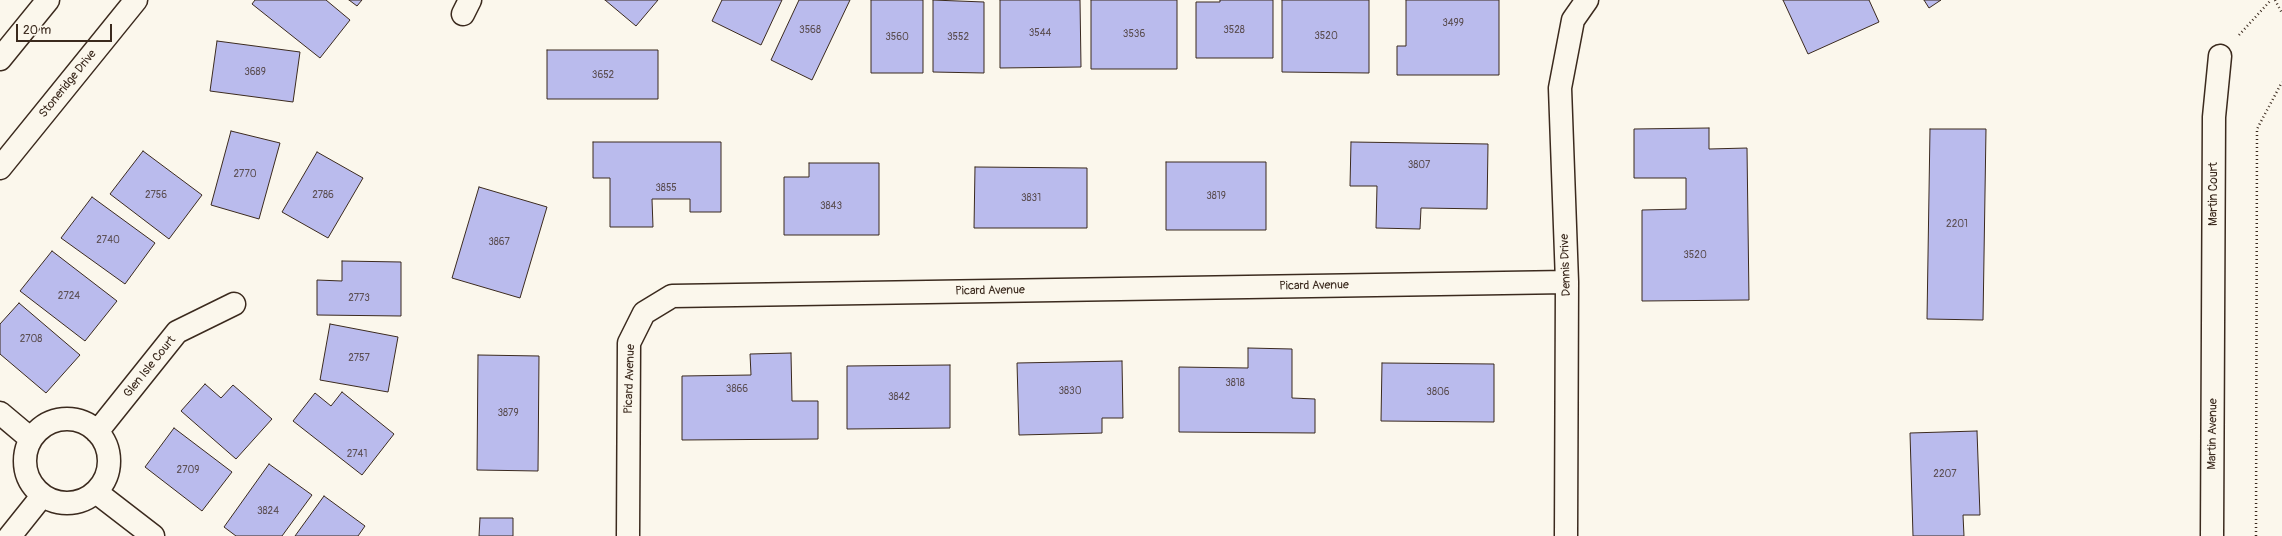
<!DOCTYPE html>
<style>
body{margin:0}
#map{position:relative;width:2282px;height:536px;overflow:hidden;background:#fbf7ec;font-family:Pangolin,sans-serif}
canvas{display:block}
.scale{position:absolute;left:16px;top:24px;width:96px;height:18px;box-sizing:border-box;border:2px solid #3b2a1e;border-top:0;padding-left:5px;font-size:12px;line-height:14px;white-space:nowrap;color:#3b2a1e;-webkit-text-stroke:3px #fbf7ec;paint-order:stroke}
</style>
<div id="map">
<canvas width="2282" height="536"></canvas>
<div class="scale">20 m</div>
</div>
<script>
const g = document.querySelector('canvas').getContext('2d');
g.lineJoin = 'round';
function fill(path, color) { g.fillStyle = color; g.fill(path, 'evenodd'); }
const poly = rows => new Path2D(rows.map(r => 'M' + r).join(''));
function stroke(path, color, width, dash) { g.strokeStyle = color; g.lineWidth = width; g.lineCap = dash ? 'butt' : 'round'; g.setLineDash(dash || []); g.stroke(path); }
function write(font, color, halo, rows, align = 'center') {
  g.font = font + ' Pangolin,sans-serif'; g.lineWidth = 3; g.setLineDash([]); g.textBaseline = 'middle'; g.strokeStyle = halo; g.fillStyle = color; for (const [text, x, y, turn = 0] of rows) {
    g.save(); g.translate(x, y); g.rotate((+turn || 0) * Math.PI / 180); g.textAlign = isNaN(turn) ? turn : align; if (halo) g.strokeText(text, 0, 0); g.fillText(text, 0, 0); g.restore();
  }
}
const building = poly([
 [255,0,326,0,350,20,320,58,252,4,255,0],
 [349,0,362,0,357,6,349,0],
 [605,0,658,0,636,26,605,0],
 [722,0,782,0,761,45,712,21,722,0],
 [799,0,850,0,812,80,771,60,799,0],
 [871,0,923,0,923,73,871,73,871,0],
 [933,0,984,2,984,73,933,72,933,0],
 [1000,0,1080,0,1081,67,1000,68,1000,0],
 [1091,0,1177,0,1177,69,1091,69,1091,0],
 [1220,0,1273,0,1273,58,1196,58,1196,2,1220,2,1220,0],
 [1282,0,1369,0,1369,73,1282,72,1282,0],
 [1406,0,1499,0,1499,75,1397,75,1397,46,1406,46,1406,0],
 [1783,0,1869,0,1879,22,1808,54,1783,0],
 [1924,0,1941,0,1929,8,1924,0],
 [217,41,300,52,293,102,210,91,217,41],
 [547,50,658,50,658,99,547,99,547,50],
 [1709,128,1709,149,1747,148,1749,300,1642,301,1642,210,1686,209,1686,178,1634,178,1634,129,1709,128],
 [1930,129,1986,129,1983,320,1927,319,1930,129],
 [231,131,280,143,259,219,211,205,231,131],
 [593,142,721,142,721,212,690,212,690,199,652,199,653,227,610,227,610,178,593,178,593,142],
 [1351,142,1488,144,1487,209,1421,208,1420,229,1376,228,1377,186,1350,186,1351,142],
 [143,151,202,195,169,239,110,194,143,151],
 [317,152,363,178,328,238,282,212,317,152],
 [1166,162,1266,162,1266,230,1166,230,1166,162],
 [809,163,879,163,879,235,784,235,784,177,809,177,809,163],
 [975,167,1087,168,1087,228,974,228,975,167],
 [479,187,547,207,520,298,452,278,479,187],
 [92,197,155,243,125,284,61,238,92,197],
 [52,251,117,301,85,341,20,291,52,251],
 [342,261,401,262,401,316,317,315,317,280,342,281,342,261],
 [19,303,80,355,46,393,0,354,0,324,19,303],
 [330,324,398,337,388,392,320,380,330,324],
 [1248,348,1292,349,1292,398,1315,399,1315,433,1179,432,1179,367,1248,368,1248,348],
 [791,353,792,401,818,401,818,439,682,440,682,376,751,375,750,354,791,353],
 [478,355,539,356,538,471,477,470,478,355],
 [1122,361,1123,418,1102,418,1102,433,1019,435,1017,363,1122,361],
 [1382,363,1494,364,1494,422,1381,421,1382,363],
 [950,365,950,428,847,429,847,366,950,365],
 [205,384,221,398,233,385,272,419,236,459,181,411,205,384],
 [342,392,394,434,362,475,293,421,315,393,331,406,342,392],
 [174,428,232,472,202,511,145,467,174,428],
 [1977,431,1980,515,1963,515,1964,536,1913,536,1910,433,1977,431],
 [269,464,312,495,282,536,236,536,224,527,269,464],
 [324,496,365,526,358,536,295,536,324,496],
 [480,518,513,518,513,536,479,536,480,518]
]);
fill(building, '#babbed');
stroke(building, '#3b2a1e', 1);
const street = poly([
 [463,14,470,0],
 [0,413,31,439],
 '25 461a42 42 0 1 1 84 0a42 42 0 1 1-84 0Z',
 [97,432,177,332,234,304],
 [96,492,153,536],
 [10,536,42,496],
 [628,536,629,343,644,313,672,296,1567,282],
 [1566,536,1567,282,1560,88,1573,20,1587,0],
 [2212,536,2214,117,2220,56]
]);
const secondary = poly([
 [0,59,48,0],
 [0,168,136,0]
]);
stroke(street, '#3b2a1e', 25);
stroke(secondary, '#3b2a1e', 25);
stroke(poly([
 [2275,0,2282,13],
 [2239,35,2271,0],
 [2256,536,2257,129,2282,82]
]), '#3b2a1e', 2.5, [1, 3]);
stroke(street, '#fbf7ec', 22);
stroke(secondary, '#fbf7ec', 22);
write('10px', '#5b4e52', null, [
 ["3499",1453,23],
 ["3568",810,30],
 ["3528",1234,30],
 ["3544",1040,33],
 ["3536",1134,34],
 ["3520",1326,36],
 ["3560",897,37],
 ["3552",958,37],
 ["3689",255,72],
 ["3652",603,75],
 ["3807",1419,165],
 ["2770",245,174],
 ["3855",666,188],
 ["2756",156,195],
 ["2786",323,195],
 ["3819",1216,196],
 ["3831",1031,198],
 ["3843",831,206],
 ["2201",1957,224],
 ["2740",108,240],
 ["3867",499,242],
 ["3520",1695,255],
 ["2724",69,296],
 ["2773",359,298],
 ["2708",31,339],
 ["2757",359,358],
 ["3818",1235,383],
 ["3866",737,389],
 ["3830",1070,391],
 ["3806",1438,392],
 ["3842",899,397],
 ["3879",508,413],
 ["2741",357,454],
 ["2709",188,470],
 ["2207",1945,474],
 ["3824",268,511]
]);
write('12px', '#3b2a1e', '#fbf7ec', [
 ["Stoneridge Drive",68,84,-51],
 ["Martin Court",2214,194,-90],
 ["Dennis Drive",1566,265,-92],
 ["Picard Avenue",1314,286,-1],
 ["Picard Avenue",990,291,-1],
 ["Glen Isle Court",150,367,-51],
 ["Picard Avenue",630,379,-88],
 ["Martin Avenue",2213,434,-89]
]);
</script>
